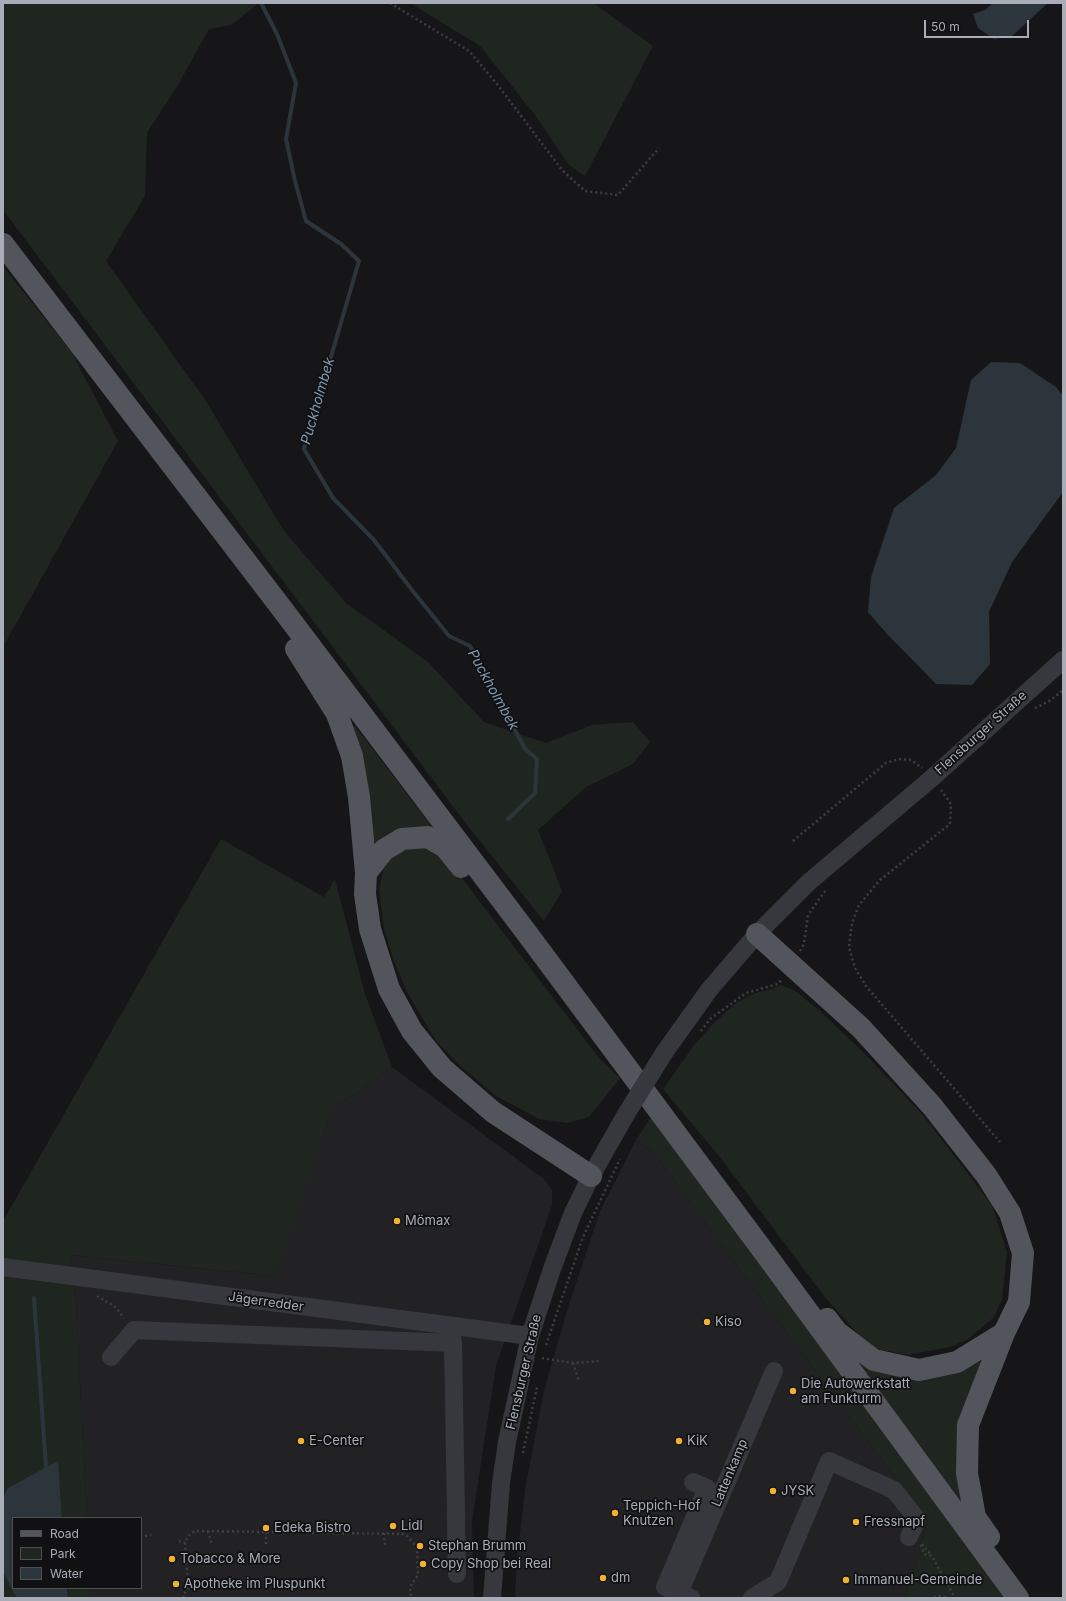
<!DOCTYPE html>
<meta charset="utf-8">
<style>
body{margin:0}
#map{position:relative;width:1066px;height:1601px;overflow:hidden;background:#161618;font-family:Inter,sans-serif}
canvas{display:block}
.frame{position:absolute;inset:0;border:4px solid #a8adb8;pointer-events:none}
.legend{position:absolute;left:12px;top:1517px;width:130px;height:72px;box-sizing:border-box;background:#111113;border:1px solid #4d4f55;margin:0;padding:5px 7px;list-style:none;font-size:12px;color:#a8adb8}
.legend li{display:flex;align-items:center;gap:8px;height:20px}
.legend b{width:20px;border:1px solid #4d4f55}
.scale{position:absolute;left:924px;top:20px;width:105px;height:18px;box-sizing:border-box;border:2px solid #a8adb8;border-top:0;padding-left:5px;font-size:12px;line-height:14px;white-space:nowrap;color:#a8adb8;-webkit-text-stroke:3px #111113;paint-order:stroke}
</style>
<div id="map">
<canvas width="1066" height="1601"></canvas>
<div class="frame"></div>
<ul class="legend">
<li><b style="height:5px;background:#53555c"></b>Road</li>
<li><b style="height:11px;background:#1e261f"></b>Park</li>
<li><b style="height:11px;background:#2c353c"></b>Water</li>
</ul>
<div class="scale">50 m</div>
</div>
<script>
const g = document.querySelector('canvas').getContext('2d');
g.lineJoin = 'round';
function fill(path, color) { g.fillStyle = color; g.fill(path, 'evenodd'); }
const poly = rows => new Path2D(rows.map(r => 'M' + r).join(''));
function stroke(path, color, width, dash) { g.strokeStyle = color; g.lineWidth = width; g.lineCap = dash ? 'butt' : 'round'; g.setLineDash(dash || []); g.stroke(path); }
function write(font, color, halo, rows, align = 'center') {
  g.font = font + ' Inter,sans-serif'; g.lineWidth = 3.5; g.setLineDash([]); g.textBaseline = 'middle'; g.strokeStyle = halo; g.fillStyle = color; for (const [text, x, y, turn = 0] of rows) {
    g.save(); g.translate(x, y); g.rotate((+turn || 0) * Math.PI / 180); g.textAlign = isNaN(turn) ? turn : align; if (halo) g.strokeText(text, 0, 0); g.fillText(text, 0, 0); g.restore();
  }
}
fill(poly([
 [392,1067,544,1179,552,1190,552,1205,496,1366,472,1521,474,1598,91,1598,91,1588,141,1588,141,1518,87,1518,76,1304,70,1255,275,1276,332,1107,355,1094],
 [636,1140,653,1152,928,1522,905,1598,515,1598,517,1557,526,1484,544,1391,569,1304,600,1211]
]), '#222225');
fill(poly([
 [3,3,259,3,231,25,209,29,178,85,147,133,145,196,106,261,206,401,284,531,346,603,428,662,484,722,546,743,592,725,633,722,650,742,633,764,586,787,538,830,562,891,544,921,467,825,3,210],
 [410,3,593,3,653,46,585,176,569,165,535,115,480,46],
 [3,266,72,353,118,441,3,647],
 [351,723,358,730,433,828,373,851],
 [221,839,324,897,335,879,365,994,392,1067,355,1094,332,1107,276,1276,70,1255,76,1304,87,1518,62,1518,57,1462,3,1498,3,1221],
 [422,846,437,852,451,864,599,1058,620,1078,589,1117,567,1123,539,1119,496,1096,458,1064,438,1043,422,1018,405,988,394,961,384,929,379,890,383,870,390,860,399,853,410,848],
 [781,985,794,990,819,1010,863,1052,922,1114,992,1205,1007,1252,1002,1300,993,1318,967,1340,950,1347,908,1355,878,1349,856,1332,824,1296,719,1156,663,1089,695,1044,714,1023,736,1003,755,993,772,989],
 [651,1117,1012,1598,905,1598,928,1522,653,1152,636,1140],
 [985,1350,964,1507,850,1351,879,1365],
 [3,1572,14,1594,18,1598,3,1598],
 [67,1588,91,1588,91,1598,68,1598]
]), '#1e261f');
fill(poly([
 [993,3,1048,3,1012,36,994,39,978,28,973,14,985,10],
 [991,362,1020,363,1056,387,1063,396,1063,492,1012,562,989,612,990,664,972,685,936,684,888,635,868,612,871,577,894,508,936,475,956,448,971,380],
 [58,1461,62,1518,13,1518,13,1588,67,1588,68,1598,18,1598,14,1594,3,1572,3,1498,8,1488]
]), '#2c353c');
stroke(poly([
 [261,3,277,34,296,83,286,139,295,181,306,221,341,244,359,261,304,449,333,498,374,540,412,590,449,636,470,646,525,749,537,759,535,793,508,819],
 [34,1298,46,1467]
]), '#2c353c', 4);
stroke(poly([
 [390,3,469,51,497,84,562,170,585,191,618,195,659,148],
 [1035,708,1051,700,1063,690],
 [941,790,951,804,950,824,880,880,859,905,852,923,849,947,855,968,866,986,1000,1142],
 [793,841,886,763,899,759,911,760,922,768],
 [800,951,804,944,808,915,825,891],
 [701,1031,710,1019,746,993,778,984,782,979],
 [97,1296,114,1306,124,1318],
 [546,1345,583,1237,620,1159],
 [542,1358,573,1363,601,1361],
 [573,1363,579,1381],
 [523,1453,537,1387],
 [208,1531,212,1545],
 [266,1532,266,1545],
 [384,1533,385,1545],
 [145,1536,151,1535],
 [179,1541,185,1543],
 [922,1544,931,1555],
 [921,1545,924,1554,932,1556,955,1598],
 [186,1560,213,1560],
 [184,1598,183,1596,188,1588,185,1543,188,1536,195,1531,405,1534,417,1547,418,1575,410,1587,411,1598],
 [934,1598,939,1596,948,1598]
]), '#3d3f44', 2.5, [2, 3]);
stroke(poly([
 [664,1053,709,990,757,934,809,882,932,778,1063,660],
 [3,1267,530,1336],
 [453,1343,457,1574],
 [111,1357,134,1330,453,1343,450,1326],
 [492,1598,501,1483,507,1442,530,1336,552,1269,573,1213,591,1176,625,1116],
 [677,1598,774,1371],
 [691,1598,665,1587,707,1488,693,1482],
 [752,1598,778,1582,829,1461,894,1490,917,1519,909,1537]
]), '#37383d', 18);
stroke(poly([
 [3,244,286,614,526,932,767,1256,1018,1598],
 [296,649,337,714,352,756,359,797,366,873,365,894,370,929,389,989,412,1031,442,1068,493,1112,591,1176],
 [366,873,384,850,402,839,428,837,445,847,461,867],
 [757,934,861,1028,932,1106,986,1175,1010,1213,1023,1253,1019,1302,1004,1333,968,1425,967,1473,975,1517,989,1537],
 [827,1319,837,1332,874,1360,919,1370,957,1362,1004,1333]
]), '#53555c', 22);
stroke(poly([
 [625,1116,664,1053]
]), '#37383d', 18);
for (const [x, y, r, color] of [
 [397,1221,4,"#f2b134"],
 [707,1322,4,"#f2b134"],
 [793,1391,4,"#f2b134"],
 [301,1441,4,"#f2b134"],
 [679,1441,4,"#f2b134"],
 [773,1491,4,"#f2b134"],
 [615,1513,4,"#f2b134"],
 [856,1522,4,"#f2b134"],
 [393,1526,4,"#f2b134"],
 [266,1528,4,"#f2b134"],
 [420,1546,4,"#f2b134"],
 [172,1559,4,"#f2b134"],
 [423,1564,4,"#f2b134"],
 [603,1578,4,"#f2b134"],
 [846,1580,4,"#f2b134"],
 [176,1584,4,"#f2b134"]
]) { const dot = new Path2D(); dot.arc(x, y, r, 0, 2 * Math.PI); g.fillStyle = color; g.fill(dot); stroke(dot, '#111113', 1.5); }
write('13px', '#a8adb8', '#111113', [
 ["Flensburger Straße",981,733,-42],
 ["Jägerredder",266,1302,8],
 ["Flensburger Straße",524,1372,-77],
 ["Lattenkamp",730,1473,-67]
]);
write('13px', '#a8adb8', '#111113', [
 ["Mömax",405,1221],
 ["Kiso",715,1322],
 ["Die Autowerkstatt",801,1384],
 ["am Funkturm",801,1399],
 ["E-Center",309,1441],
 ["KiK",687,1441],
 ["JYSK",781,1491],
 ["Teppich-Hof",623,1506],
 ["Knutzen",623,1521],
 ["Fressnapf",864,1522],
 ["Lidl",401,1526],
 ["Edeka Bistro",274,1528],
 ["Stephan Brumm",428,1546],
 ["Tobacco & More",180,1559],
 ["Copy Shop bei Real",431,1564],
 ["dm",611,1578],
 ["Immanuel-Gemeinde",854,1580],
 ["Apotheke im Pluspunkt",184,1584]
], 'left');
write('italic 14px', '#7f9bb3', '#111113', [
 ["Puckholmbek",318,401,-74],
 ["Puckholmbek",493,690,61]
]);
</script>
